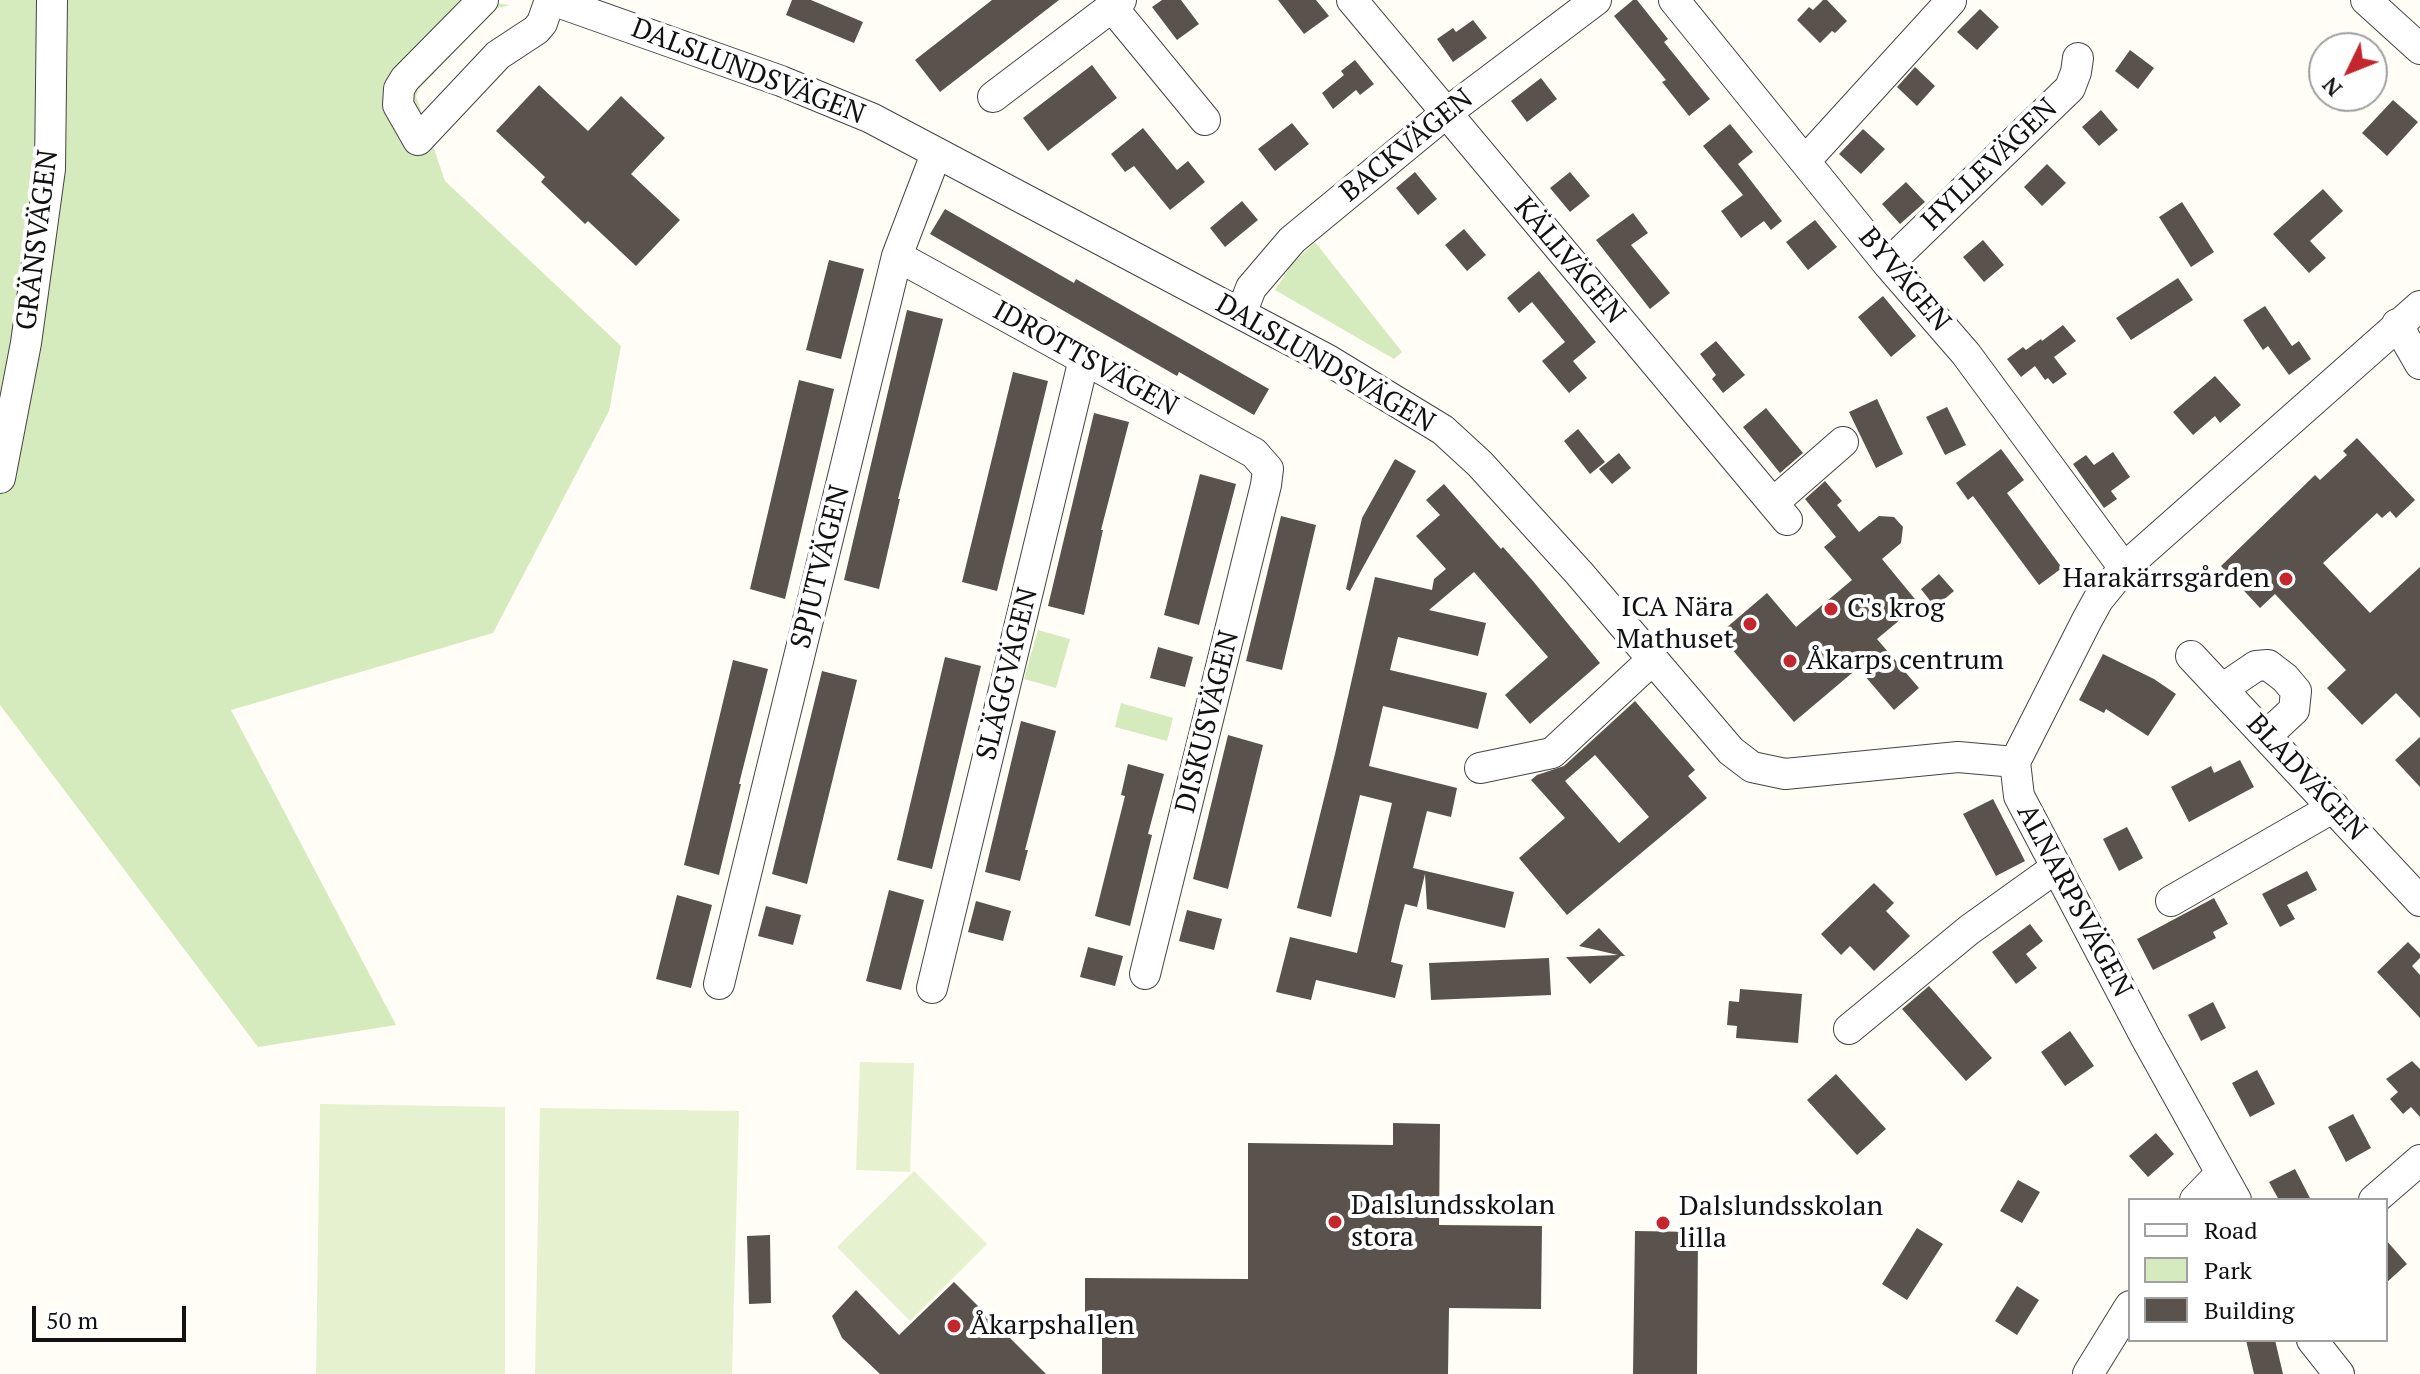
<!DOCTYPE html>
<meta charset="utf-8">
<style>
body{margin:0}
#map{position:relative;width:2420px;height:1374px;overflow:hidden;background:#fffdf5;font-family:"PT Serif",serif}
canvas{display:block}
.legend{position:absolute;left:2128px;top:1198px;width:260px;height:144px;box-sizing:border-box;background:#fff;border:2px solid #a0a0a0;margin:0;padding:10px 14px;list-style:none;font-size:24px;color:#111}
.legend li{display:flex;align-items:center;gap:16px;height:40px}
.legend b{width:40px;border:2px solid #a0a0a0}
.north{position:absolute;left:2308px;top:32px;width:80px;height:80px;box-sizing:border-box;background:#fff;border:2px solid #a0a0a0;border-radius:50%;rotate:227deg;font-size:22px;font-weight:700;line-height:32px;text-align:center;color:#111}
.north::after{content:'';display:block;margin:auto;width:28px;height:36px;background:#c4262e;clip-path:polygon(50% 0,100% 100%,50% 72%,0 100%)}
.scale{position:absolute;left:32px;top:1306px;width:154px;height:36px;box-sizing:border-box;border:4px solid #111;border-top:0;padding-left:10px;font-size:24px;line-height:28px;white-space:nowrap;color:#111;-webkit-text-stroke:6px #fff;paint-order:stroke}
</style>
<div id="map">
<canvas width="2420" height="1374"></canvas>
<ul class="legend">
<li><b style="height:10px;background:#fff"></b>Road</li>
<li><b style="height:22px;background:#d5ebbd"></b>Park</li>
<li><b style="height:22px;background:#5a524d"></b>Building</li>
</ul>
<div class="north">N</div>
<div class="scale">50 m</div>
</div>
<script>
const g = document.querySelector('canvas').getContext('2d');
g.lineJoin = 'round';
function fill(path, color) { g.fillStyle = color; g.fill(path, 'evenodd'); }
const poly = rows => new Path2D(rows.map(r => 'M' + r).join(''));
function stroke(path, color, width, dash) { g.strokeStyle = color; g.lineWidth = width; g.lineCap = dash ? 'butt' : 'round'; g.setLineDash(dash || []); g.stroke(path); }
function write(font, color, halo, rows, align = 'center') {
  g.font = font + ' "PT Serif",serif'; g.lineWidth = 8; g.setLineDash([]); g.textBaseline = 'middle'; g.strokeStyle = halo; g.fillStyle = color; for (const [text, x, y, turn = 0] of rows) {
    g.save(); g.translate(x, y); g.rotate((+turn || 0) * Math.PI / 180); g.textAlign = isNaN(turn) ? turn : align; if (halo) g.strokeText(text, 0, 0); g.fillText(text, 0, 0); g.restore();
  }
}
fill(poly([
 [0,0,477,0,510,5,495,9,419,89,416,96,445,181,621,346,609,411,493,633,231,710,396,1025,258,1047,0,705],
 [1315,242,1402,352,1394,359,1275,290,1292,264],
 [1038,630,1070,639,1056,688,1024,679],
 [1121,703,1173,718,1167,741,1115,727]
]), '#d5ebbd');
fill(poly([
 [860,1062,914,1063,910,1172,856,1170],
 [320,1104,505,1107,505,1374,316,1374],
 [540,1108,739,1111,732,1374,535,1374],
 [914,1171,987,1244,910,1321,837,1247]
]), '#e6f2cf');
fill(poly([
 [792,0,811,0,863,22,854,43,786,15],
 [992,0,1059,0,940,92,915,60],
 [1162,0,1181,0,1199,24,1177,40,1152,7],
 [1278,0,1316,0,1329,16,1304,34],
 [1633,0,1637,0,1668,39,1664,42,1710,99,1689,116,1662,82,1666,80,1614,16],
 [1823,0,1827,0,1847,21,1835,33,1832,31,1820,43,1797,20,1809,7,1813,10],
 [1980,9,1999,27,1977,50,1957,32],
 [1473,20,1487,38,1453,62,1437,39,1453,28,1456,32],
 [2130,50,2154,68,2138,89,2115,71],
 [1355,60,1374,84,1360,95,1356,90,1333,109,1322,93,1344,75,1341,71],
 [1092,65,1117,98,1048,151,1023,118],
 [1915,67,1935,86,1917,106,1897,87],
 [1541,78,1557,99,1527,122,1511,101],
 [539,85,588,131,621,96,665,138,631,174,680,220,636,266,588,221,585,224,541,182,545,177,496,131],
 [2393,100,2418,122,2387,156,2362,133],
 [2101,110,2118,130,2099,146,2082,127],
 [1292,123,1309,144,1275,171,1258,149],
 [1730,124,1753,152,1738,164,1782,221,1771,230,1764,221,1741,238,1721,211,1743,195,1703,146],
 [1143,128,1177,170,1188,161,1205,182,1170,210,1134,166,1125,172,1111,154],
 [1863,129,1885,149,1861,174,1839,154],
 [2047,164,2066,183,2042,206,2024,187],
 [1415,172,1437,199,1418,215,1396,188],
 [1570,172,1590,196,1570,212,1550,188],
 [1906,182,1925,202,1900,224,1882,204],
 [2323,189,2343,211,2310,241,2326,258,2309,273,2273,234],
 [1242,201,1258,220,1225,247,1210,228],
 [2182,202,2214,252,2191,267,2159,217],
 [945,209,1074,283,1076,279,1269,389,1254,415,1179,372,1177,376,930,234],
 [1633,213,1648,233,1631,245,1670,293,1650,309,1596,240],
 [1815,220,1837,247,1808,270,1786,242],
 [1464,229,1486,255,1467,271,1445,245],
 [1983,240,2004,265,1984,282,1963,257],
 [829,260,864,269,841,359,806,350],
 [1539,271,1596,342,1573,361,1587,378,1569,393,1542,361,1565,342,1532,302,1519,313,1507,298],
 [2178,278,2193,300,2131,340,2116,318],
 [1883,296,1916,336,1891,357,1858,317],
 [2265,306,2292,346,2299,341,2311,359,2289,375,2268,346,2263,350,2243,320],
 [907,310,943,319,898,499,900,499,879,589,844,580],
 [2063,325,2076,341,2054,357,2067,374,2053,384,2048,378,2045,380,2035,366,2021,377,2007,359,2023,347,2026,350,2041,339,2042,341],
 [1716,341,1745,375,1723,393,1712,379,1716,375,1700,354],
 [1013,372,1048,381,997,591,962,582],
 [2215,376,2241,405,2220,423,2215,416,2193,435,2173,412],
 [799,380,834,389,785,599,750,589],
 [1877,399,1903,454,1876,468,1849,412],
 [1947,407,1966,445,1945,455,1926,417],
 [1766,408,1803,453,1780,473,1743,427],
 [1094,413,1129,422,1101,530,1103,530,1084,615,1048,606],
 [1578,429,1605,462,1590,474,1564,441],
 [2357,438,2415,500,2396,518,2390,511,2382,518,2377,513,2323,563,2370,613,2420,567,2420,718,2396,693,2362,725,2327,688,2346,670,2275,594,2260,608,2221,566,2315,475,2320,480,2347,455,2343,451],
 [2001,449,2024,480,2007,493,2062,568,2039,585,1973,496,1968,500,1956,483],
 [2113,452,2130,477,2111,491,2117,499,2104,508,2073,464,2086,455,2094,465],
 [1619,453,1631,468,1612,484,1599,469],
 [1395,459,1416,471,1350,591,1346,589,1362,518],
 [1200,474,1236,484,1199,625,1164,615],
 [1825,481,1842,501,1837,505,1859,532,1879,516,1894,517,1903,527,1901,543,1882,559,1919,604,1877,639,1919,688,1894,710,1858,668,1794,722,1719,634,1767,593,1796,627,1852,580,1824,547,1836,537,1805,499],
 [1444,484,1501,549,1503,547,1533,581,1600,663,1530,724,1505,695,1548,657,1474,572,1429,610,1486,623,1478,656,1398,637,1390,670,1487,693,1478,729,1383,706,1369,766,1457,788,1451,817,1427,811,1413,868,1514,892,1505,928,1427,909,1425,874,1417,907,1405,904,1400,923,1391,962,1403,965,1395,998,1316,980,1311,1000,1276,992,1290,937,1357,953,1392,803,1360,795,1331,917,1297,908,1335,754,1375,577,1432,590,1434,579,1446,569,1416,536,1440,515,1426,500],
 [1281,516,1316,525,1282,670,1246,661],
 [1939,574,1954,591,1935,607,1921,589],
 [1158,647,1193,657,1185,687,1150,678],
 [2103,654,2154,679,2176,694,2148,736,2106,709,2104,713,2079,700],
 [945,657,981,666,932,869,897,860],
 [733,660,768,669,739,784,741,784,719,875,684,865],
 [822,671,857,680,807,884,772,874],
 [1635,701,1695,770,1688,776,1707,798,1567,915,1519,858,1565,818,1531,780,1537,775,1564,766],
 [1595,755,1649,817,1619,843,1565,781],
 [1021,721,1056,731,1025,850,1028,850,1020,881,985,872],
 [1228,735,1263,745,1228,889,1193,879],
 [2420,737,2420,787,2395,760],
 [2240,760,2254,787,2189,822,2171,787,2211,766,2214,773],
 [1128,764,1164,774,1148,834,1152,835,1130,926,1095,916,1125,796,1121,795],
 [1993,799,2025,861,1996,876,1963,814],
 [2127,827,2143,858,2119,871,2103,839],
 [2307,871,2317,890,2287,905,2295,919,2280,927,2262,894],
 [1874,883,1894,903,1886,911,1910,936,1874,971,1850,946,1841,955,1821,934],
 [889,890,924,900,901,990,866,981],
 [677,895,712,905,691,988,656,979],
 [2214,898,2228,924,2213,932,2216,938,2153,970,2137,939],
 [976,901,1011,911,1003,941,968,932],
 [766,906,801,915,793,945,758,936],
 [1187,910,1222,919,1214,950,1179,941],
 [2030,924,2043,941,2026,954,2037,968,2016,984,1992,952],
 [1599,928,1625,956,1621,956,1590,984,1566,957,1618,955,1579,946],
 [2408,942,2420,954,2420,958,2412,966,2420,975,2420,1018,2377,972],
 [1088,947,1123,956,1115,986,1080,977],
 [1549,958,1551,995,1431,1000,1429,963],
 [1929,986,1992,1058,1966,1081,1902,1009],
 [1740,989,1802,994,1798,1043,1736,1038,1737,1026,1727,1025,1729,1001,1739,1002],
 [2213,1002,2226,1028,2201,1041,2188,1015],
 [2070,1031,2094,1066,2065,1086,2041,1052],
 [2412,1061,2420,1069,2420,1117,2411,1107,2403,1114,2390,1099,2398,1092,2386,1079],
 [2257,1070,2275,1104,2250,1117,2232,1083],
 [1836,1074,1886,1129,1857,1155,1807,1100],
 [2353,1114,2371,1148,2346,1162,2328,1127],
 [1393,1123,1440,1124,1439,1225,1542,1226,1541,1309,1449,1308,1448,1374,1102,1374,1102,1315,1085,1315,1085,1278,1248,1279,1248,1143,1393,1145],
 [2156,1133,2174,1154,2148,1177,2129,1156],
 [2295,1169,2311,1200,2279,1200,2269,1182],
 [2018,1180,2040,1192,2022,1223,2000,1211],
 [1917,1228,1943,1244,1907,1300,1882,1284],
 [1635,1231,1698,1232,1697,1374,1633,1374],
 [770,1235,771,1303,749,1304,747,1236],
 [2386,1240,2407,1264,2386,1283],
 [954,1282,1046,1374,880,1374,842,1338,832,1316,856,1290,899,1335],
 [2017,1286,2039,1300,2017,1335,1995,1321],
 [2246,1340,2275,1340,2283,1374,2254,1374]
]), '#5a524d');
const minor = poly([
 [483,0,405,79,399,89,398,105,418,140,498,55,536,30,542,23,550,0],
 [552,0,781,81,871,118,1328,360,1443,430,1480,464,1579,573,1731,751,1752,767,1785,774,1958,757,2015,762],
 [1352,0,1787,520],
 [1674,0,1888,264,1966,354,2124,568],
 [2366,0,2420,49],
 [1112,7,1205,120],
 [993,97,1121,0],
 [1806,160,1951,1],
 [897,256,1254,453,1268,469,1266,485,1145,974],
 [1888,264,2070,88,2076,72,2078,58],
 [1241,314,1251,288,1292,240,1445,114,1596,0],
 [2397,324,2420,364],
 [0,478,26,343,50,169,52,0],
 [1773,503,1843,442],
 [2191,656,2420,901],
 [2222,689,2256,666,2268,665,2285,678,2296,691,2294,710,2266,736],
 [1480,768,1552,753,1653,659],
 [2171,901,2334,807],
 [719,984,897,256,936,154],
 [932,988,1084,359],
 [1849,1029,1969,930,2057,867],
 [2195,1200,2221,1173],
 [2236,1200,2146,1038,2019,796,2015,762,2087,620,2098,600,2124,568,2420,306],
 [2374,1200,2420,1160],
 [2312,1340,2339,1374],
 [2088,1374,2130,1306]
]);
stroke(minor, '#444', 32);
stroke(minor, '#fff', 30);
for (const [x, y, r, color] of [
 [2286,579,8,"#c4262e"],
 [1831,609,8,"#c4262e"],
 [1750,624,8,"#c4262e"],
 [1790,661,8,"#c4262e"],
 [1335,1222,8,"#c4262e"],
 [1663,1223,8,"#c4262e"],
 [954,1326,8,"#c4262e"]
]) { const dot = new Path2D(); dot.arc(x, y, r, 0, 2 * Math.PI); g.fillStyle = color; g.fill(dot); stroke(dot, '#fff', 3); }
write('28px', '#111', '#fff', [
 ["DALSLUNDSVÄGEN",748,72,21],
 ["BACKVÄGEN",1407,146,-39],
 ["HYLLEVÄGEN",1990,165,-44],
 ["GRÄNSVÄGEN",38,240,-83],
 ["KÄLLVÄGEN",1569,261,50],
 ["BYVÄGEN",1904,280,50],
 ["IDROTTSVÄGEN",1085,359,29],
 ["DALSLUNDSVÄGEN",1325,364,30],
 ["SPJUTVÄGEN",821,567,-76],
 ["SLÄGGVÄGEN",1008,674,-76],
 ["DISKUSVÄGEN",1208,722,-76],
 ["BLADVÄGEN",2306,778,47],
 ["ALNARPSVÄGEN",2074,901,62]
]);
write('28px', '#111', '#fff', [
 ["Harakärrsgården",2270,579,"right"],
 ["ICA Nära",1734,608,"right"],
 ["Mathuset",1734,640,"right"],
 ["C's krog",1847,609],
 ["Åkarps centrum",1806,661],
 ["Dalslundsskolan",1351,1206],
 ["stora",1351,1238],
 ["Dalslundsskolan",1679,1207],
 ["lilla",1679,1239],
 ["Åkarpshallen",970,1326]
], 'left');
</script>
